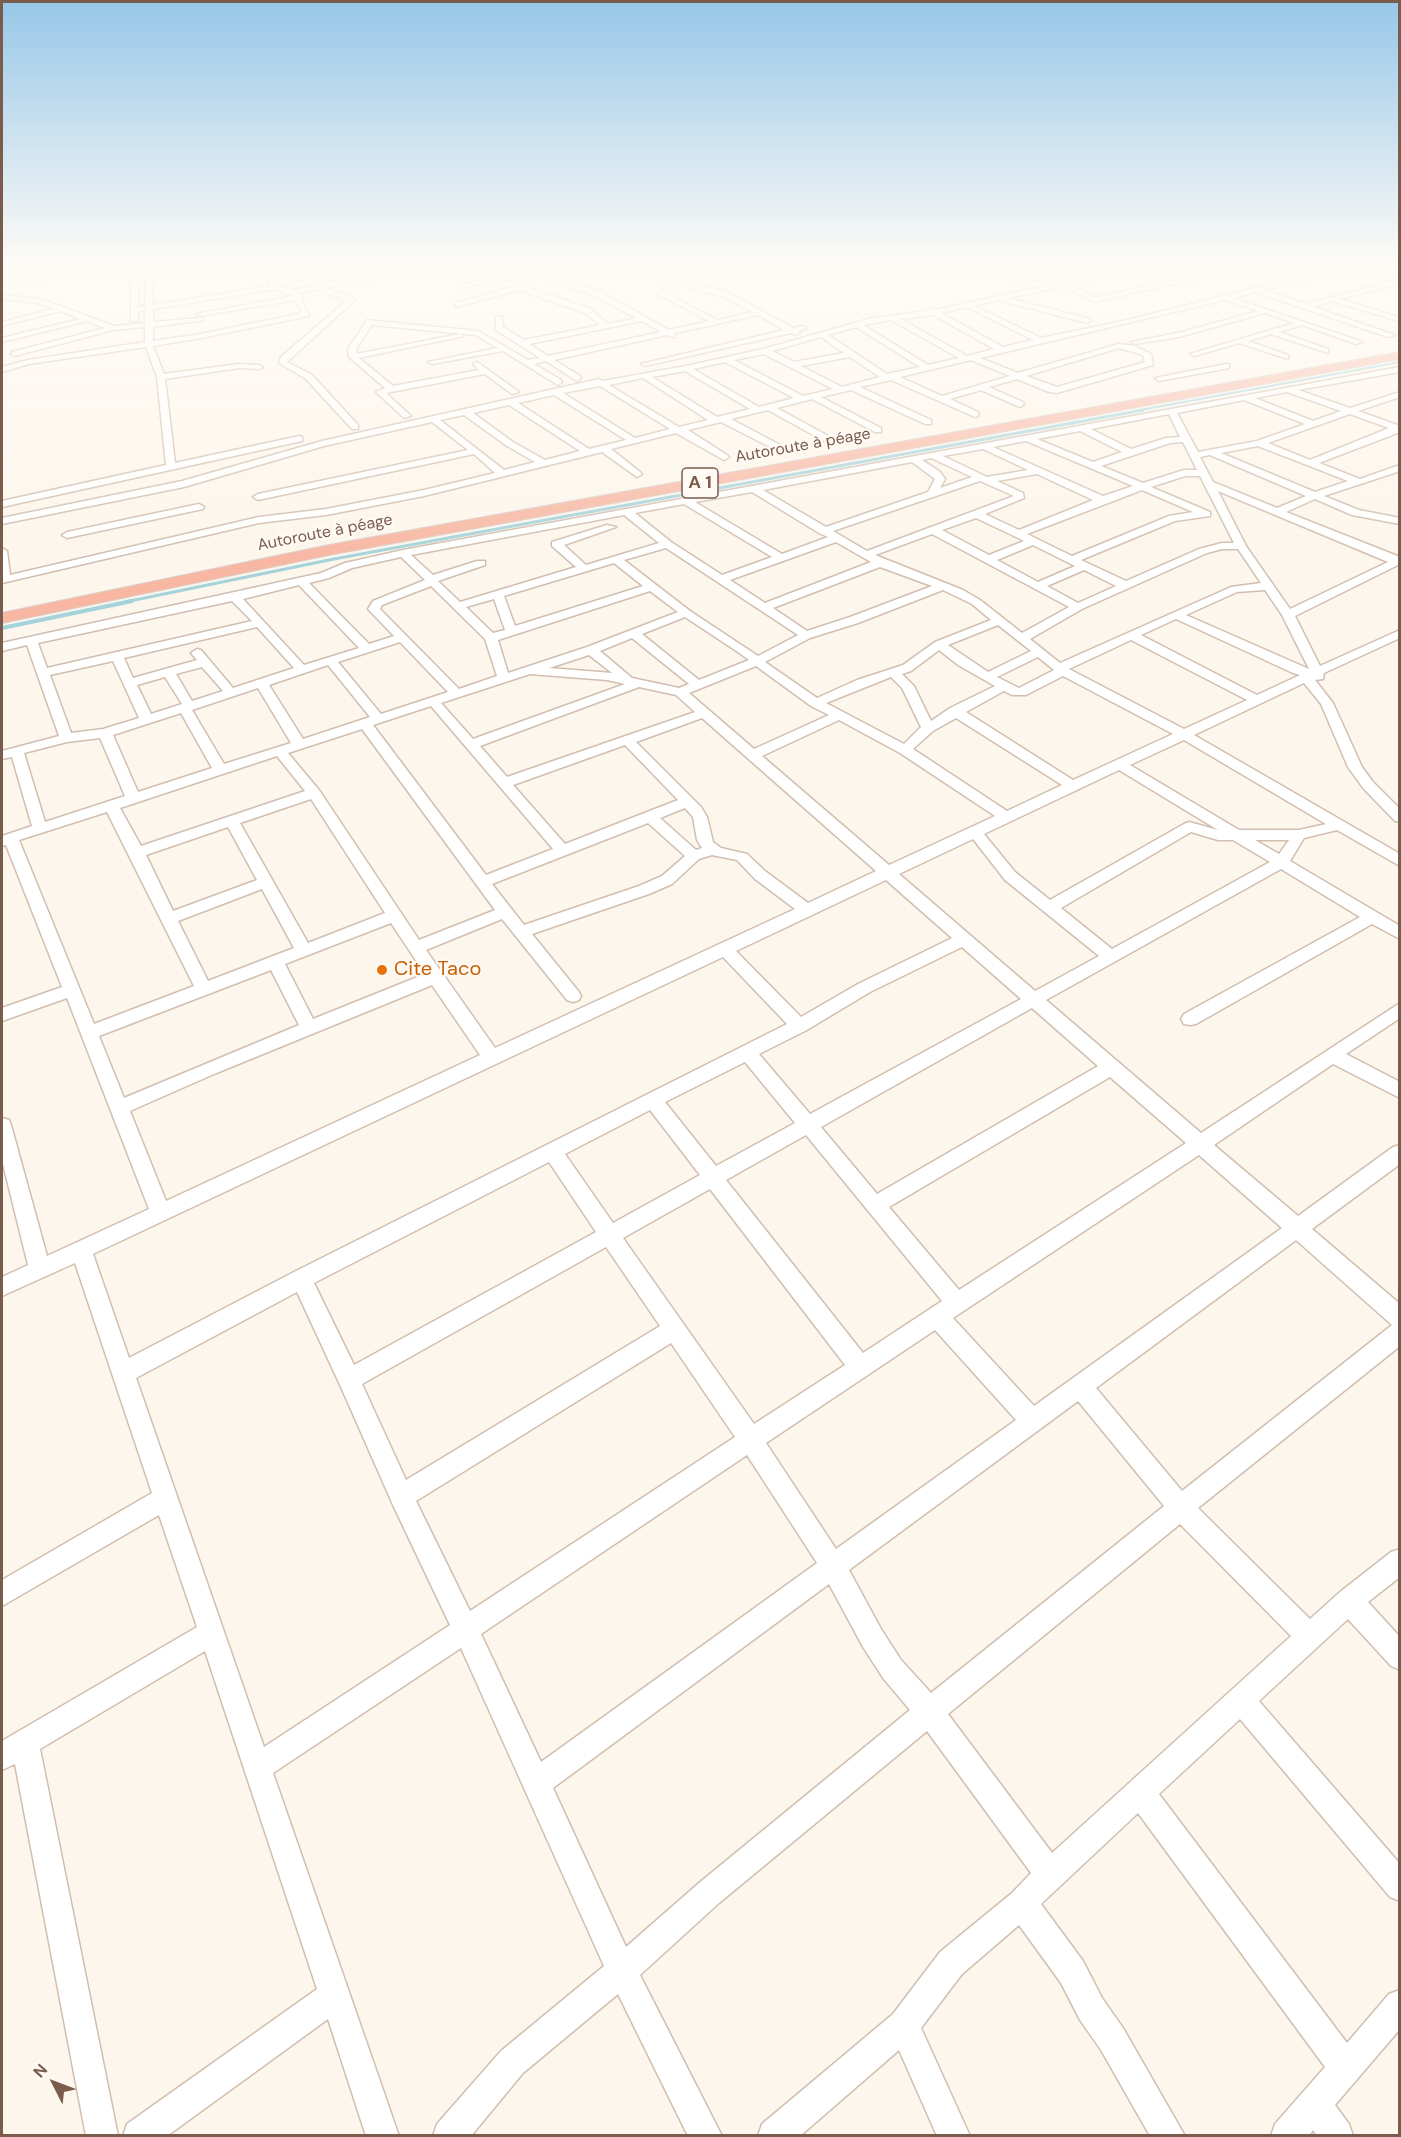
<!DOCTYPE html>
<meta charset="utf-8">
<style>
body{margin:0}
#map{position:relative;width:1401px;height:2137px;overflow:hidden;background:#fdf6ec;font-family:"DM Sans",sans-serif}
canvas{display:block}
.frame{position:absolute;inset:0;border:3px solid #7a5c4d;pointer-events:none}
.north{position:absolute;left:24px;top:2053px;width:60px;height:60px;-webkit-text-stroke:4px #fffaf3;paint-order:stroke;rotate:312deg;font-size:16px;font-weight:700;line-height:24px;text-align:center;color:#7a5c4d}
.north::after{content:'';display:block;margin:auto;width:21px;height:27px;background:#7a5c4d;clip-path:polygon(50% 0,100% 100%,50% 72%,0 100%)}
</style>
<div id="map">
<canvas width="1401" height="2137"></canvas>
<div class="frame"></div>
<div class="north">N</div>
</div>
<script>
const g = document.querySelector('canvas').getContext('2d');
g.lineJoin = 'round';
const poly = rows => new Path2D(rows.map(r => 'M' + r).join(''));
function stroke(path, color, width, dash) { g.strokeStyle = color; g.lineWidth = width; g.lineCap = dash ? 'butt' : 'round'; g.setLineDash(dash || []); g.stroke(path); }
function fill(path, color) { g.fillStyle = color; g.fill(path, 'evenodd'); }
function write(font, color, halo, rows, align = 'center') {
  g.font = font + ' "DM Sans",sans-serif'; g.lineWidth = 4.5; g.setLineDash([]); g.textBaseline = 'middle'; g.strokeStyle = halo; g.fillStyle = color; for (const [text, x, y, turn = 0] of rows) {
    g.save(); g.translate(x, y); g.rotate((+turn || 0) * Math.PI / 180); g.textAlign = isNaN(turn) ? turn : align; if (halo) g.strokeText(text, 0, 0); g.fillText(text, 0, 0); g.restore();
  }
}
stroke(poly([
 [1135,411,1400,362]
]), '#a5d3da', 2);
stroke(poly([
 [125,602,334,559,1143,410]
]), '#a5d3da', 3);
stroke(poly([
 [2,628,132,601]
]), '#a5d3da', 4);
const minor = poly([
 [146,263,152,263,152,268,264,263,279,285,295,290,396,269,433,263,448,263,326,288,355,300,287,362,311,374,358,425,358,429,352,429,305,378,279,363,281,357,346,301,317,289,299,293,309,316,201,338,153,346,164,374,239,364,259,365,263,367,259,369,239,368,165,379,175,463,299,436,302,437,302,441,2,507,2,501,166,465,157,377,146,347,29,364,2,372,2,367,28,360,145,342,145,327,113,330,15,356,11,354,12,352,105,328,87,321,2,342,2,338,80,319,60,311,2,326,2,322,53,309,37,303,2,299,2,295,41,299,114,326,145,323,145,310,138,312,138,320,131,322,131,273,2,282,2,278,34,274,146,268,146,263],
 [259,266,271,286,153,305,152,272,259,266],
 [146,272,145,306,138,307,138,273,146,272],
 [276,289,293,296,196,314,200,316,295,300,302,313,201,334,153,341,153,327,204,320,200,318,153,322,153,309,276,289],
 [497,263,507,263,599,291,669,330,709,321,658,294,661,290,717,320,752,312,724,297,604,263,614,263,636,269,668,263,670,266,645,271,727,292,793,328,803,326,807,328,799,331,800,333,796,335,791,333,645,366,641,364,784,330,758,315,675,333,675,337,672,337,667,335,554,360,580,376,581,378,577,381,546,361,534,364,561,380,562,382,558,385,503,351,432,364,428,362,497,348,476,335,372,325,356,349,357,354,460,334,464,336,359,358,393,386,479,370,473,364,477,362,519,392,512,394,485,374,386,393,411,416,404,418,376,392,385,388,349,357,348,349,367,320,478,331,528,360,540,358,496,330,496,317,502,317,503,327,524,340,600,325,585,313,519,290,456,307,456,303,512,287,492,281,464,288,464,284,485,279,471,273,471,271,497,277,591,309,608,324,636,318,593,295,497,263],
 [642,321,661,332,548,356,529,344,642,321],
 [1096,263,1108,263,1017,284,1013,282,1096,263],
 [1163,263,1180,263,1071,284,1095,298,1252,263,1264,263,1094,302,1064,286,1008,298,1090,319,1091,321,1087,323,998,300,975,306,1041,338,1132,319,1353,263,1370,263,1400,271,1400,275,1362,265,1263,290,1306,304,1400,279,1400,283,1340,299,1398,317,1398,321,1332,301,1313,307,1395,335,1388,337,1255,292,1233,298,1363,342,1356,344,1302,325,1279,332,1328,349,1328,353,1271,334,1248,341,1288,355,1288,359,1239,343,1194,356,1190,354,1294,323,1265,313,1179,337,1135,344,1131,342,1178,333,1258,311,1225,300,980,358,1018,373,1119,344,1135,346,1151,354,1153,365,1057,393,1049,392,1017,379,989,387,1023,402,1024,404,1020,407,981,390,950,399,978,412,978,416,975,417,891,380,860,387,931,420,931,424,925,424,851,390,821,397,881,428,881,432,875,432,812,399,777,408,830,437,830,441,824,441,768,410,731,419,782,446,782,450,776,450,721,422,688,430,727,455,729,457,724,460,676,433,611,449,640,472,642,474,637,477,602,452,424,496,326,515,259,523,2,583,2,548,7,551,10,575,259,517,326,509,424,490,495,473,474,454,258,500,253,497,258,494,468,450,432,422,324,446,184,487,2,524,2,518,182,481,322,441,599,379,603,381,686,366,763,349,872,318,927,311,930,308,935,310,1127,268,1163,263],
 [967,307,1033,340,1003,347,941,313,967,307],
 [933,315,994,349,967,356,901,319,933,315],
 [891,320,959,358,928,365,863,325,891,320],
 [856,327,920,367,887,374,828,335,856,327],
 [821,337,844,353,794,362,772,351,821,337],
 [1119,348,1143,355,1145,362,1057,387,1026,376,1119,348],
 [764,354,833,389,803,396,734,360,764,354],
 [850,357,880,377,842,387,801,366,850,357],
 [971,360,1010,376,942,396,900,377,971,360],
 [725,362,794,398,759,407,693,369,725,362],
 [685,371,750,409,717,417,652,377,685,371],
 [643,378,708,420,679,427,609,385,643,378],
 [600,386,670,429,635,438,563,393,600,386],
 [554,395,626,440,589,449,518,403,554,395],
 [509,405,580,451,545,460,513,442,473,413,509,405],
 [464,415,507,446,535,462,504,470,440,420,464,415],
 [355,265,357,268,299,280,295,278,355,265],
 [1226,364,1229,364,1229,368,1159,381,1155,378,1226,364],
 [1400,367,1400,372,1298,390,1350,408,1400,392,1400,397,1358,411,1400,426,1400,432,1319,463,1360,479,1400,465,1400,471,1324,496,1359,510,1400,518,1400,524,1352,515,1315,499,1286,512,1400,557,1400,564,1295,616,1320,666,1400,630,1400,638,1324,673,1323,679,1315,680,1333,703,1362,767,1373,782,1400,809,1400,822,1395,821,1363,788,1348,767,1321,704,1304,683,1194,735,1400,854,1400,866,1337,830,1304,838,1290,861,1400,926,1400,939,1372,924,1196,1024,1190,1025,1184,1024,1181,1019,1184,1014,1360,917,1281,869,1046,1000,1201,1133,1400,1003,1400,1018,1346,1054,1400,1082,1400,1098,1333,1064,1214,1145,1298,1216,1393,1147,1400,1145,1400,1164,1312,1229,1400,1304,1400,1346,1198,1508,1310,1619,1340,1592,1391,1552,1400,1549,1400,1577,1368,1602,1400,1637,1400,1670,1391,1666,1348,1619,1259,1701,1400,1864,1400,1901,1390,1897,1240,1719,1159,1794,1347,2043,1389,1994,1400,1990,1400,2029,1335,2105,1349,2124,1353,2136,1317,2136,1313,2130,1309,2136,1271,2136,1275,2124,1325,2067,1138,1813,1041,1904,1083,1961,1102,1998,1123,2028,1185,2136,1150,2136,1101,2050,1080,2020,1061,1983,1019,1925,962,1974,921,2028,970,2136,937,2136,899,2050,800,2136,758,2136,762,2124,893,2014,940,1952,1012,1893,1031,1873,927,1731,719,1903,640,1975,722,2136,688,2136,618,1994,523,2073,471,2136,433,2136,437,2124,501,2051,604,1966,461,1648,273,1773,399,2136,366,2136,328,2019,167,2136,123,2136,127,2124,317,1989,205,1651,40,1749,118,2136,86,2136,15,1764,2,1770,2,1741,197,1627,159,1515,2,1606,2,1580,152,1493,75,1263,2,1296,2,1277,28,1265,2,1160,2,1118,9,1120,11,1125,47,1256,149,1209,67,998,2,1021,2,1008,62,987,6,845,2,846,2,836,32,826,12,757,2,759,2,751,59,736,27,645,2,651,2,643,321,573,345,563,403,550,1400,367],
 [1287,392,1341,411,1313,421,1255,398,1287,392],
 [1244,400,1305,424,1257,441,1198,452,1177,413,1244,400],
 [1169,414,1180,437,1166,438,1131,449,1091,429,1169,414],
 [1350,414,1389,428,1310,460,1268,443,1350,414],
 [1080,431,1122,452,1093,462,1037,439,1080,431],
 [1026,441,1133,486,1103,496,993,447,1026,441],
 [1183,442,1197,470,1184,470,1143,483,1101,466,1170,443,1183,442],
 [1258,446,1307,465,1348,481,1315,492,1221,453,1258,446],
 [983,449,1028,470,987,477,943,456,983,449],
 [1210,455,1306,496,1277,508,1213,482,1200,457,1210,455],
 [931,458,972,477,940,488,945,479,939,471,922,460,931,458],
 [912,462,935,479,928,492,826,527,763,490,912,462],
 [1037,474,1093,500,1019,530,985,514,1024,498,1023,493,997,481,1037,474],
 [1185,476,1200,476,1234,543,1222,543,1199,549,1126,581,1081,560,1175,521,1210,516,1210,512,1151,487,1185,476],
 [980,481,1014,496,867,551,833,531,980,481],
 [1142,490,1193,512,1169,516,1072,556,1027,534,1142,490],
 [1218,491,1273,514,1388,562,1290,609,1246,546,1218,491],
 [752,492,819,533,828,537,782,554,695,502,752,492],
 [684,504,772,557,722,575,671,542,635,513,684,504],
 [624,515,659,543,586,565,564,545,616,527,607,525,552,542,552,546,576,567,460,602,438,581,485,565,485,561,477,561,433,575,411,555,624,515],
 [976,518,1014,536,1024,541,989,555,942,530,976,518],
 [932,534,1069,607,1022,633,980,600,963,590,875,555,932,534],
 [836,542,871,562,765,603,730,580,836,542],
 [1033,545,1075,566,1038,582,997,560,1033,545],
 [666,548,798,635,758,656,690,611,624,560,666,548],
 [1222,549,1238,549,1261,583,1231,587,1060,663,1030,639,1082,609,1207,553,1222,549],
 [401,557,425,580,373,601,368,609,394,636,369,644,309,583,329,578,352,568,401,557],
 [614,563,643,586,515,626,504,596,614,563],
 [880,567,932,586,850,617,807,631,773,608,880,567],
 [1084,570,1116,586,1078,603,1047,586,1084,570],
 [299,585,359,648,304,665,243,599,299,585],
 [431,586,485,639,497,676,459,689,380,609,382,605,431,586],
 [943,590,972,604,991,620,935,642,903,665,857,680,817,698,765,662,810,638,858,623,943,590],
 [1265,590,1282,615,1309,669,1186,615,1237,592,1265,590],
 [650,591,678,612,587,647,508,673,498,640,650,591],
 [494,599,505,630,493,633,466,607,494,599],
 [232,601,252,621,47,668,38,643,232,601],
 [685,617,741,654,749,660,699,680,642,634,685,617],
 [1176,619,1293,673,1300,675,1257,695,1141,635,1176,619],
 [998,625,1031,651,988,672,948,645,998,625],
 [257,627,294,668,233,688,201,650,197,649,191,653,197,660,133,678,124,658,257,627],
 [632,638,689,684,679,688,632,678,600,651,632,638],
 [1131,640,1247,700,1184,729,1069,669,1131,640],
 [400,642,448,692,381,714,338,662,400,642],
 [939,650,958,665,995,686,950,708,931,721,914,686,902,674,911,671,939,650],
 [589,655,612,673,549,668,589,655],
 [1038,657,1054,670,1019,688,997,677,1038,657],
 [113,661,139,718,103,729,71,733,50,675,113,661],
 [328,665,370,717,303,739,269,685,328,665],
 [756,666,811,706,829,715,754,749,689,693,756,666],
 [202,667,223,691,192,701,176,674,202,667],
 [530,674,607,680,625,684,473,739,441,703,530,674],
 [1063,676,1173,734,1073,780,966,712,1004,691,1012,695,1026,695,1063,676],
 [165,677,182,704,151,714,137,685,165,677],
 [891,677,902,688,921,727,904,744,826,703,891,677],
 [639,687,676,695,695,712,507,777,480,746,639,687],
 [258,688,291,743,224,764,192,710,258,688],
 [431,706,553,849,486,875,373,725,431,706],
 [181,713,212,768,138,792,113,735,181,713],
 [702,718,876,871,808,903,765,871,747,854,721,848,713,842,707,817,701,807,636,742,702,718],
 [956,718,1062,785,1007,811,913,749,933,731,956,718],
 [839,720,900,753,995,816,889,865,762,756,839,720],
 [362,729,495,910,419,940,319,790,288,753,362,729],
 [100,738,125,796,45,822,24,753,67,742,100,738],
 [1184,740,1326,824,1299,830,1239,830,1130,765,1184,740],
 [625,745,678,800,565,844,513,785,625,745],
 [277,756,305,791,141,846,120,808,277,756],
 [1119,770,1218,830,1189,822,1184,824,1050,900,1015,872,984,834,1119,770],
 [311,799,385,913,308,943,240,823,311,799],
 [685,808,693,817,697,840,702,848,696,850,660,818,685,808],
 [107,812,194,986,94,1024,19,840,107,812],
 [648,823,685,856,662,876,639,886,524,925,492,884,648,823],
 [228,827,257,880,173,911,146,855,228,827],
 [1191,832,1218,840,1233,840,1270,862,1112,949,1061,908,1191,832],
 [973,839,1005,880,1099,956,1035,991,899,874,973,839],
 [1255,840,1289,840,1279,854,1255,840],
 [712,855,737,860,755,879,795,909,495,1048,426,950,502,919,567,1000,573,1002,579,1000,581,996,579,992,532,934,649,894,672,884,699,859,712,855],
 [886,880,952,938,858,984,801,1017,736,951,886,880],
 [262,889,294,948,208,981,178,921,262,889],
 [391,923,425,974,313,1019,285,964,391,923],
 [962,947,1021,999,810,1114,759,1054,805,1031,870,992,962,947],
 [723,957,787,1024,294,1272,129,1358,93,1254,723,957],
 [271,970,299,1025,124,1098,99,1036,271,970],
 [432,985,480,1055,166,1201,130,1111,214,1074,432,985],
 [1032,1008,1098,1066,877,1194,821,1127,1032,1008],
 [745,1062,795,1123,716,1166,665,1102,745,1062],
 [1110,1077,1186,1143,959,1290,889,1207,1110,1077],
 [650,1110,700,1175,613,1223,565,1154,650,1110],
 [806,1135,942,1301,863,1353,726,1180,806,1135],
 [1199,1155,1282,1228,1034,1406,953,1318,1199,1155],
 [549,1162,596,1232,354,1365,314,1283,549,1162],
 [710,1189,845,1365,754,1424,623,1238,710,1189],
 [1296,1240,1392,1325,1182,1491,1096,1388,1296,1240],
 [606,1247,660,1326,406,1480,362,1384,606,1247],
 [297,1292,341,1387,393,1505,450,1625,264,1747,136,1378,297,1292],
 [935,1330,1016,1420,836,1549,766,1443,935,1330],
 [671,1343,735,1437,470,1611,416,1501,671,1343],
 [1078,1401,1164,1506,931,1693,901,1660,881,1629,849,1570,1078,1401],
 [747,1455,817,1563,541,1762,481,1634,747,1455],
 [1180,1524,1291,1636,1052,1853,948,1714,1180,1524],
 [829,1584,863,1647,883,1678,910,1710,699,1883,626,1947,553,1788,829,1584],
 [199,504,204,507,203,509,67,538,62,535,67,532,199,504]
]);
const highway = poly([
 [1400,352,1400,359,329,555,2,623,2,613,329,545,1400,352]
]);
stroke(minor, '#d1beb0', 3);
stroke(highway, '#dad1cd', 2);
fill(minor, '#fff');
fill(highway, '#f7b7a3');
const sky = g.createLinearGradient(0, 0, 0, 562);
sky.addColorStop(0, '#97c7e8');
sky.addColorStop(0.47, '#fefbf6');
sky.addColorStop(1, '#fefbf600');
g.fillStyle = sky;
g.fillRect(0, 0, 1401, 562);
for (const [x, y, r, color] of [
 [382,970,6,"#e8710a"]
]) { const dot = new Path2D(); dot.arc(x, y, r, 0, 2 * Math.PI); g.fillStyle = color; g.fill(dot); stroke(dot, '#fffaf3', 2); }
write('16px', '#7a5c4d', '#fffaf3', [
 ["Autoroute à péage",803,446,-10],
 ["Autoroute à péage",325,533,-11]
]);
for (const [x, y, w] of [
 [700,483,36]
]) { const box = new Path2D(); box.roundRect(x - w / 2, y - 15, w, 30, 4.5); g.fillStyle = '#fffaf3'; g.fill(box); stroke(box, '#7a5c4d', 1.5); }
write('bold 18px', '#7a5c4d', null, [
 ["A 1",700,483]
]);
write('20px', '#c56008', '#fffaf3', [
 ["Cite Taco",394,970]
], 'left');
</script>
